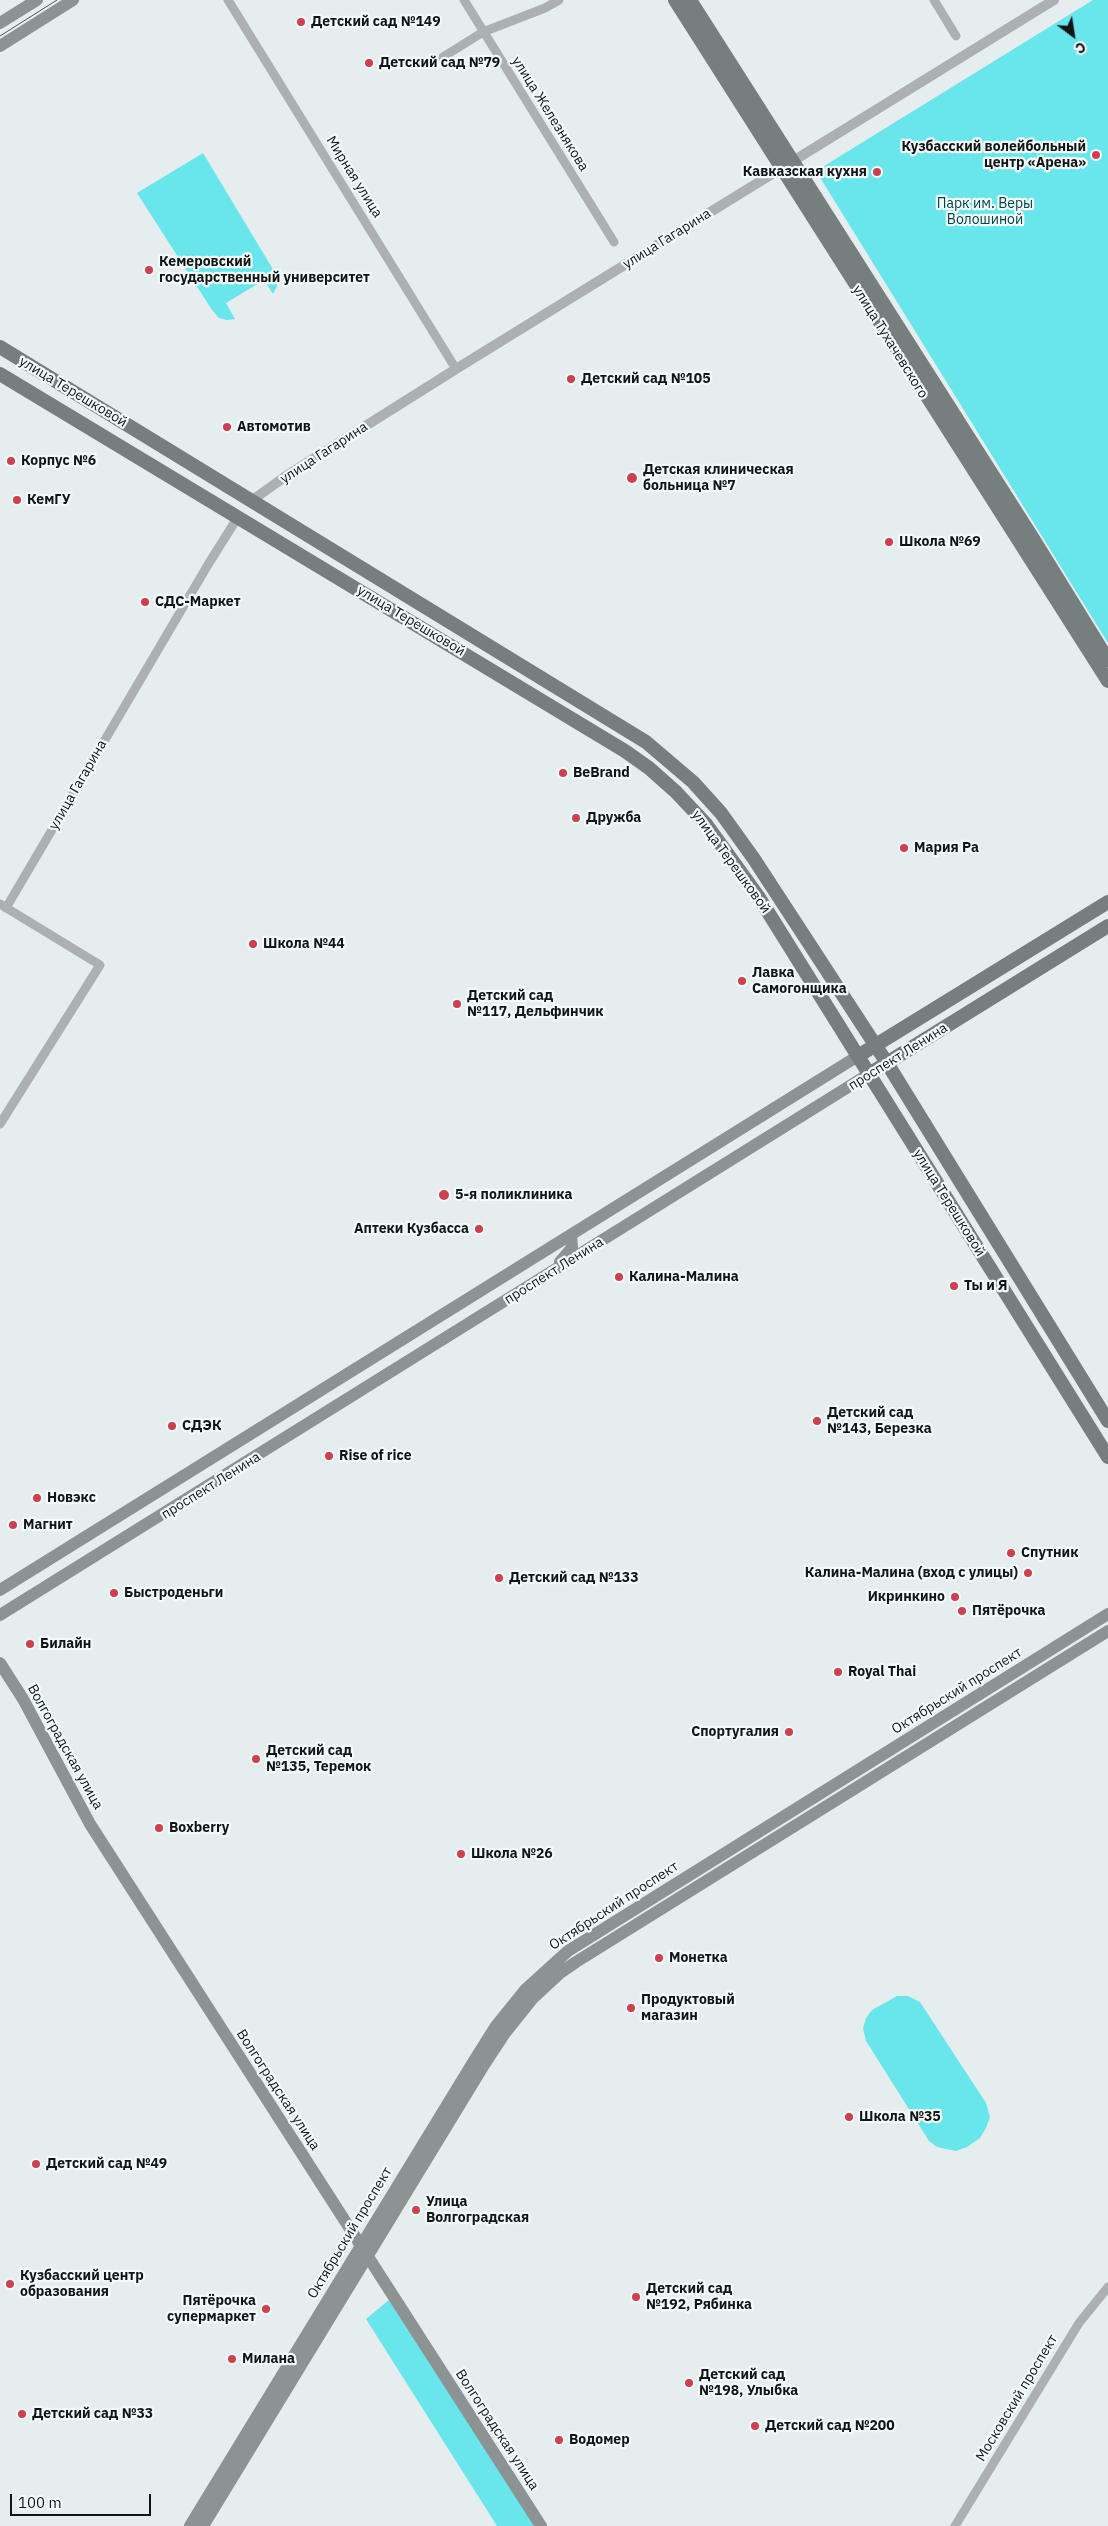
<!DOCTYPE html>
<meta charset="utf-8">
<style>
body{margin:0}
#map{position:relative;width:1108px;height:2526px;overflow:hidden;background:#e5edee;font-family:"IBM Plex Sans",sans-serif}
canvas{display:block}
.north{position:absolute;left:1048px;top:10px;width:50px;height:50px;-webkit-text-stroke:4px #f2fbfb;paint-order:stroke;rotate:149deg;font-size:14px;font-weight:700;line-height:20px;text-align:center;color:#121515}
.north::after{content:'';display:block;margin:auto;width:18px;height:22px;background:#121515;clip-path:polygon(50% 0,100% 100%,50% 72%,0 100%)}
.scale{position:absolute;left:10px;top:2494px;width:141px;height:22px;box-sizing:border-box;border:2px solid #121515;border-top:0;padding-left:6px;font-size:15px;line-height:18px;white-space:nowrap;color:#121515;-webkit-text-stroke:4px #f2fbfb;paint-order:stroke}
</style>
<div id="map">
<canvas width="1108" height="2526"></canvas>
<div class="north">С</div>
<div class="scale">100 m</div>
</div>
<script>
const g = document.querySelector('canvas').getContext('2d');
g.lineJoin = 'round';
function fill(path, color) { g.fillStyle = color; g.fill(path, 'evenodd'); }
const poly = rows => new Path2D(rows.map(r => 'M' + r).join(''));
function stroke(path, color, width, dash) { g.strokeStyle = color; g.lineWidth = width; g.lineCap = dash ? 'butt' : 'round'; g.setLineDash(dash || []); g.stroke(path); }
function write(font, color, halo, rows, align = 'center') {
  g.font = font + ' "IBM Plex Sans",sans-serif'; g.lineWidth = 4.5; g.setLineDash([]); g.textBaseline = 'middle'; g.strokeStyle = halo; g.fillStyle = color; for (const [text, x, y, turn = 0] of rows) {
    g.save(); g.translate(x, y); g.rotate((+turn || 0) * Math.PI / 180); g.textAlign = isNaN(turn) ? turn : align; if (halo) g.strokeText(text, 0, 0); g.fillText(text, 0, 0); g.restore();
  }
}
fill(poly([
 [1093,0,1108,0,1108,643,816,171],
 [203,153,274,271,277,286,273,294,264,280,226,303,235,319,227,320,219,318,212,310,137,193],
 [897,1996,908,1996,920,2002,986,2103,990,2117,986,2128,980,2138,967,2147,956,2151,937,2147,929,2141,866,2041,863,2028,866,2018,872,2010],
 [389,2300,535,2526,497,2526,366,2319]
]), '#69e6eb');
stroke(poly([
 [228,0,456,369],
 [464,0,614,242],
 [934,0,956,36],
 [443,57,483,32,545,8,559,0],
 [0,904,100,965,0,1124],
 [6,908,209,563,238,517],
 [955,2526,1079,2323,1108,2287]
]), '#acb0b0', 9);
stroke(poly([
 [251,501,286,476,456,369,1054,0]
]), '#acb0b0', 10);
stroke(poly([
 [0,23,37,0],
 [0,46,73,0],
 [560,1262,572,1248,571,1235],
 [0,1590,858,1056],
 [0,1615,869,1074],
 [0,1663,23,1699,90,1824,541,2526],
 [190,2526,474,2061,496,2026,525,1990,568,1951,1108,1614],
 [203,2526,484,2065,505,2033,533,1998,560,1973,576,1962,1108,1631]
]), '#8d9293', 12);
stroke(poly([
 [675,0,1108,681],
 [690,0,1032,537,1108,660],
 [0,347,646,742,693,782,721,813,754,859,887,1063,1108,1421],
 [0,374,625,751,649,768,676,792,706,824,758,896,1108,1457],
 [858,1056,1108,902],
 [869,1074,1108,926]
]), '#777e7e', 14);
stroke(poly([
 [0,36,57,0]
]), '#535858', 1);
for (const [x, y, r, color] of [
 [301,22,5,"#cf3f4e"],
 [369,63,5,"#cf3f4e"],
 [1096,155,5,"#cf3f4e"],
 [877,172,5,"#cf3f4e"],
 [149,270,5,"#cf3f4e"],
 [571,379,5,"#cf3f4e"],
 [227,427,5,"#cf3f4e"],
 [11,461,5,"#cf3f4e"],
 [632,478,6,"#cf3f4e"],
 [17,500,5,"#cf3f4e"],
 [889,542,5,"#cf3f4e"],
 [145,602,5,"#cf3f4e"],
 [563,773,5,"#cf3f4e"],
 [576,818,5,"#cf3f4e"],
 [904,848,5,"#cf3f4e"],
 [253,944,5,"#cf3f4e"],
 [742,981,5,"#cf3f4e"],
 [457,1004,5,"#cf3f4e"],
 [444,1195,6,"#cf3f4e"],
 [479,1229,5,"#cf3f4e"],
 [619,1277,5,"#cf3f4e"],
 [954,1286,5,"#cf3f4e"],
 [817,1421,5,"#cf3f4e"],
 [172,1426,5,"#cf3f4e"],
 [329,1456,5,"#cf3f4e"],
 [37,1498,5,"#cf3f4e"],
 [13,1525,5,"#cf3f4e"],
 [1011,1553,5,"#cf3f4e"],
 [1028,1573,5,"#cf3f4e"],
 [499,1578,5,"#cf3f4e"],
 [114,1593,5,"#cf3f4e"],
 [955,1597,5,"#cf3f4e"],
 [962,1611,5,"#cf3f4e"],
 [30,1644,5,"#cf3f4e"],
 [838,1672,5,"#cf3f4e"],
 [789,1732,5,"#cf3f4e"],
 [256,1759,5,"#cf3f4e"],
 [159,1828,5,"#cf3f4e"],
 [461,1854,5,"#cf3f4e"],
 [659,1958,5,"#cf3f4e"],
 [631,2008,5,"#cf3f4e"],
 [849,2117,5,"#cf3f4e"],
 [36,2164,5,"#cf3f4e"],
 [416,2210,5,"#cf3f4e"],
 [10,2284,5,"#cf3f4e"],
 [636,2297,5,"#cf3f4e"],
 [266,2309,5,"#cf3f4e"],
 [232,2359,5,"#cf3f4e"],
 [689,2383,5,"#cf3f4e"],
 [22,2414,5,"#cf3f4e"],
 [755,2426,5,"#cf3f4e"],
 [559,2440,5,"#cf3f4e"]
]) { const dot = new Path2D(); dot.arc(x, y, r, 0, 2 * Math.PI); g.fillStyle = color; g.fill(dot); stroke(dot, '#f2fbfb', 2); }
write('bold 14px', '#121515', '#f2fbfb', [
 ["Детский сад №149",311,22],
 ["Детский сад №79",379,63],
 ["Кузбасский волейбольный",1086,147,"right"],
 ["центр «Арена»",1086,163,"right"],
 ["Кавказская кухня",867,172,"right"],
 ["Кемеровский",159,262],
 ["государственный университет",159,278],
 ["Детский сад №105",581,379],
 ["Автомотив",237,427],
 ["Корпус №6",21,461],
 ["Детская клиническая",643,470],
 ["больница №7",643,486],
 ["КемГУ",27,500],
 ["Школа №69",899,542],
 ["СДС-Маркет",155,602],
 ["BeBrand",573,773],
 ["Дружба",586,818],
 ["Мария Ра",914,848],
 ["Школа №44",263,944],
 ["Лавка",752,973],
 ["Самогонщика",752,989],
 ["Детский сад",467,996],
 ["№117, Дельфинчик",467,1012],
 ["5-я поликлиника",455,1195],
 ["Аптеки Кузбасса",469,1229,"right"],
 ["Калина-Малина",629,1277],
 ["Ты и Я",964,1286],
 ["Детский сад",827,1413],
 ["№143, Березка",827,1429],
 ["СДЭК",182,1426],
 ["Rise of rice",339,1456],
 ["Новэкс",47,1498],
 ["Магнит",23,1525],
 ["Спутник",1021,1553],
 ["Калина-Малина (вход с улицы)",1018,1573,"right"],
 ["Детский сад №133",509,1578],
 ["Быстроденьги",124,1593],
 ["Икринкино",945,1597,"right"],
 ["Пятёрочка",972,1611],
 ["Билайн",40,1644],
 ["Royal Thai",848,1672],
 ["Спортугалия",779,1732,"right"],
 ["Детский сад",266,1751],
 ["№135, Теремок",266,1767],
 ["Boxberry",169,1828],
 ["Школа №26",471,1854],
 ["Монетка",669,1958],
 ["Продуктовый",641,2000],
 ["магазин",641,2016],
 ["Школа №35",859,2117],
 ["Детский сад №49",46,2164],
 ["Улица",426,2202],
 ["Волгоградская",426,2218],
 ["Кузбасский центр",20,2276],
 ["образования",20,2292],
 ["Детский сад",646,2289],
 ["№192, Рябинка",646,2305],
 ["Пятёрочка",256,2301,"right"],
 ["супермаркет",256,2317,"right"],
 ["Милана",242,2359],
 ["Детский сад",699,2375],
 ["№198, Улыбка",699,2391],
 ["Детский сад №33",32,2414],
 ["Детский сад №200",765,2426],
 ["Водомер",569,2440]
], 'left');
write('14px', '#121515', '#f2fbfb', [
 ["улица Железнякова",550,114,58],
 ["Мирная улица",354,177,58],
 ["улица Гагарина",667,239,-32],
 ["улица Тухачевского",890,342,58],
 ["улица Терешковой",73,392,31],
 ["улица Гагарина",324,453,-33],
 ["улица Терешковой",411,621,31],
 ["улица Гагарина",78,785,-60],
 ["улица Терешковой",731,862,54],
 ["проспект Ленина",898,1057,-32],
 ["улица Терешковой",949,1203,58],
 ["проспект Ленина",554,1271,-32],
 ["проспект Ленина",211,1486,-32],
 ["Октябрьский проспект",957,1691,-32],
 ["Волгоградская улица",65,1747,61],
 ["Октябрьский проспект",614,1906,-33],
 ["Волгоградская улица",278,2090,57],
 ["Октябрьский проспект",350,2233,-59],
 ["Московский проспект",1017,2398,-59],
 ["Волгоградская улица",497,2430,57]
]);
write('14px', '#004245', '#f2fbfb', [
 ["Парк им. Веры",985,204],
 ["Волошиной",985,220]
]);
</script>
